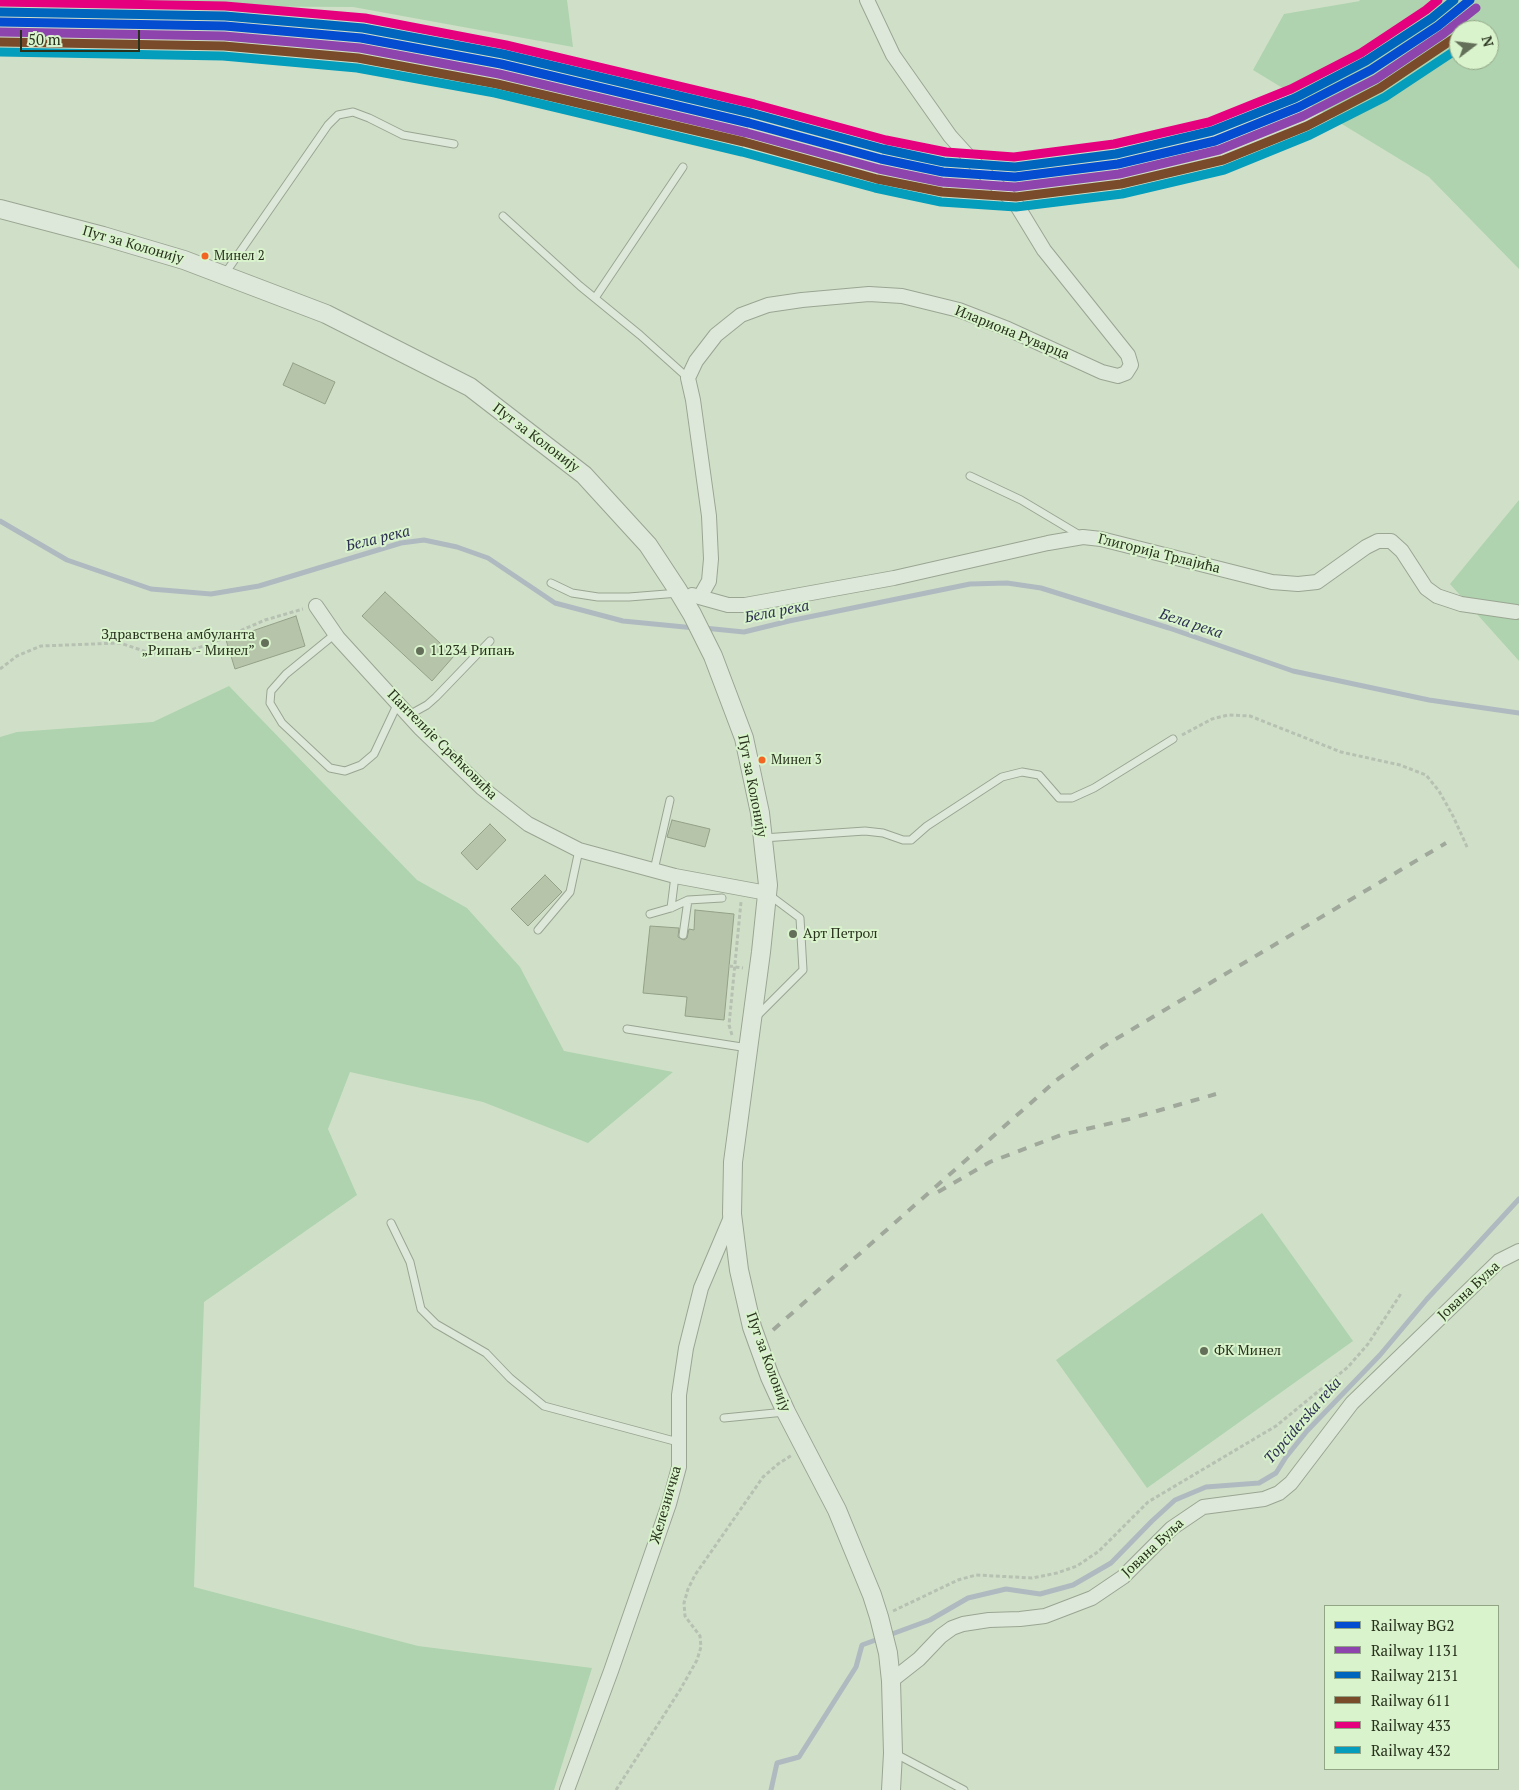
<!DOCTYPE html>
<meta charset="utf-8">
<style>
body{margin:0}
#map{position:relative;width:1519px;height:1790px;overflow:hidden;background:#d0e0c8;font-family:"PT Serif",serif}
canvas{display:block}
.legend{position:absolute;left:1324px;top:1605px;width:175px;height:165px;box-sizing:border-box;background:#d9f3cd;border:1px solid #92a686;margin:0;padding:6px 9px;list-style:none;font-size:15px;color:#28321c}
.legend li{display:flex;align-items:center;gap:10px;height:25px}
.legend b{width:25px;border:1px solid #92a686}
.north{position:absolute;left:1449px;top:20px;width:50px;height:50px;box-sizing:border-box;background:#d9f3cd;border:1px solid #92a686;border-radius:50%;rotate:75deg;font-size:14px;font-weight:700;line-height:20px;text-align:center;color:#28321c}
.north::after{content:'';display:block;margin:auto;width:18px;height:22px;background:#636f58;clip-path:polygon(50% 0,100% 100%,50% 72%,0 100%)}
.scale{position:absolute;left:20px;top:30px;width:120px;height:22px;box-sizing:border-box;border:2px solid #28321c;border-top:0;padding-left:6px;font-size:15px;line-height:18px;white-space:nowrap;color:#28321c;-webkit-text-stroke:4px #d9f3cd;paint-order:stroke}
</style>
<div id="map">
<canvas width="1519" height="1790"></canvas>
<ul class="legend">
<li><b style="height:6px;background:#044cd0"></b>Railway BG2</li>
<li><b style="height:6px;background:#8e44ad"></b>Railway 1131</li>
<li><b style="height:6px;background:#0065bd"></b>Railway 2131</li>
<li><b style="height:6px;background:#7a4b2a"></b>Railway 611</li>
<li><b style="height:6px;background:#e5007d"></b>Railway 433</li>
<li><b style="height:6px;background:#049dbc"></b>Railway 432</li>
</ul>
<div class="north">N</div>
<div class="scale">50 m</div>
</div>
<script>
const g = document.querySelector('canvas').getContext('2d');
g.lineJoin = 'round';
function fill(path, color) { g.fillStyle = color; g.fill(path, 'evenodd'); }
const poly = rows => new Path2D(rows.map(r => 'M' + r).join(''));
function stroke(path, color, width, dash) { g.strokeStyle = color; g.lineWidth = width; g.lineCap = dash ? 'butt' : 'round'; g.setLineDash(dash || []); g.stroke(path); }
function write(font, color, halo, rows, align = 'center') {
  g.font = font + ' "PT Serif",serif'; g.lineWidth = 4; g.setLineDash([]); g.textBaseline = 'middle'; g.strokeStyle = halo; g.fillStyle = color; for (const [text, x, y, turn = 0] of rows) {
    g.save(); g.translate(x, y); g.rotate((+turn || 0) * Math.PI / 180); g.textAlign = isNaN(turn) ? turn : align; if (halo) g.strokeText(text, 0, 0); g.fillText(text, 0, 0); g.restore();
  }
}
fill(poly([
 [67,0,567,0,573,47,353,7,163,6],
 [1359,0,1519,0,1519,269,1429,177,1253,70,1284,14,1360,1],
 [1459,30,1489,30,1489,60,1459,60],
 [1519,500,1519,661,1450,584],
 [229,686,417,880,467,908,520,967,564,1051,673,1072,588,1143,483,1102,350,1072,328,1129,357,1195,204,1302,194,1587,418,1646,592,1668,554,1790,0,1790,0,737,17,732,153,722],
 [1262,1213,1353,1341,1147,1488,1056,1360]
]), '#aed3ae');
stroke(poly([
 [0,521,67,560,151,589,211,594,259,586,401,543,424,540,457,547,488,558,555,603,623,621,695,628],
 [704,628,744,632,789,621,970,584,1007,583,1041,588,1169,628,1293,671,1429,700,1519,713],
 [771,1790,777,1763,799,1757,856,1667,862,1645,930,1620,968,1598,1006,1589,1040,1594,1073,1585,1111,1563,1152,1521,1175,1500,1206,1487,1259,1483,1276,1473,1286,1457,1307,1431,1380,1355,1427,1299,1519,1199]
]), '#afbac0', 5);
const building = poly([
 [293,363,335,382,325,404,283,385,293,363],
 [385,592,454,656,432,681,362,616,385,592],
 [296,616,305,646,235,669,226,640,296,616],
 [672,820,710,829,705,847,667,837,672,820],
 [490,824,506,840,477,870,461,853,490,824],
 [545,875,562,892,528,926,511,909,545,875],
 [695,910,734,914,724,1020,685,1016,687,997,643,993,650,926,679,928,678,937,684,940,687,938,689,929,694,930,695,910]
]);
fill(building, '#b6c4a9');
stroke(building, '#94a088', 1);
const service = poly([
 [503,216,580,286,640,335,688,378],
 [224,275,328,125,338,115,353,112,369,118,403,135,454,144],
 [595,298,683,167],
 [970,476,1021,500,1083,537],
 [551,583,572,593,598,597,629,597,679,593],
 [335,634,286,674,271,691,270,703,282,723,330,768,345,771,361,765,374,754,398,703],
 [409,715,427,705,436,697,490,641],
 [763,838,865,831,883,833,903,840,911,840,927,826,1002,777,1022,772,1039,775,1059,798,1072,798,1094,788,1173,739],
 [654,870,670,800],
 [671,908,675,876],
 [650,914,671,908,688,900,722,898],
 [538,930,570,892,579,850],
 [683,935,688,900],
 [755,1018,803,970,800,918,768,894],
 [627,1029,748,1048],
 [391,1223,410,1262,421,1309,436,1324,486,1353,510,1378,544,1406,678,1442],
 [724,1418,785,1412],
 [894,1753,964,1790]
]);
const minor = poly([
 [692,595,728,605,745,605,894,578,1048,543,1083,537,1101,539,1272,582,1298,584,1317,582,1366,547,1378,541,1391,541,1402,551,1426,588,1437,596,1461,604,1516,612],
 [700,597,709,581,711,559,709,516,693,400,688,378,696,361,716,335,741,315,768,305,802,300,869,294,902,296,959,310,1008,329,1102,372,1118,376,1126,373,1131,365,1128,355,1044,250,1016,204,979,168,950,136,893,55,867,0],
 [316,606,338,638,421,729,482,788,528,824,579,850,675,876,767,893],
 [891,1681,919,1659,941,1636,952,1628,963,1624,989,1620,1020,1619,1045,1616,1092,1598,1123,1577,1172,1528,1203,1507,1264,1499,1279,1493,1291,1483,1352,1403,1499,1261,1519,1251],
 [567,1790,611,1671,669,1504,679,1467,679,1395,686,1348,701,1288,732,1215]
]);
const tertiary = poly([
 [0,209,103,236,184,260,326,314,470,387,584,475,648,545,677,589,692,614,713,656,744,738,760,813,768,885,761,952,733,1162,732,1214,739,1270,752,1327,770,1377,786,1412,837,1510,872,1595,879,1617,888,1653,891,1681,893,1753,891,1790]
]);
stroke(service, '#9aa592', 9);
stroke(minor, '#9aa592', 16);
stroke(tertiary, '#9aa592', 20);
stroke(poly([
 [0,669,17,656,41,646,120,643,153,654,175,655,210,644,265,620,303,609],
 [1182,735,1212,719,1228,715,1250,716,1341,752,1400,765,1426,775,1439,791,1453,816,1468,849],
 [729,966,743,968],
 [732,1035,729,1025,741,902],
 [893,1611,958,1580,976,1575,1032,1578,1057,1573,1077,1566,1099,1551,1148,1502,1276,1426,1348,1367,1368,1344,1402,1292],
 [616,1790,680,1690,697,1660,701,1647,700,1636,685,1616,684,1603,688,1589,695,1575,763,1477,778,1464,792,1455]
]), '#b7c1b2', 3, [4, 2.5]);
stroke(service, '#dee8da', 7);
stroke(minor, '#dee8da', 14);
stroke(tertiary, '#dee8da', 18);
stroke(poly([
 [938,1192,990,1162,1061,1135,1129,1119,1216,1094],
 [773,1330,1058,1079,1104,1046,1446,843]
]), '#a0a89b', 4, [9, 9]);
stroke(poly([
 [0,22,225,26,361,38,501,64,749,123,881,159,943,172,1015,177,1118,164,1215,141,1299,107,1371,70,1438,26,1470,0]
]), '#044cd0', 9);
stroke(poly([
 [0,32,224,36,360,48,499,74,747,133,879,169,942,182,1015,187,1119,174,1219,150,1303,116,1376,79,1443,34,1476,8]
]), '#8e44ad', 9);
stroke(poly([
 [0,12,225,16,363,28,503,54,751,113,883,149,944,162,1015,167,1116,154,1212,131,1295,98,1366,61,1432,18,1454,0]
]), '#0065bd', 9);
stroke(poly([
 [0,42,224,46,358,58,497,84,744,142,877,179,942,192,1016,197,1121,184,1223,160,1307,126,1380,88,1459,35]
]), '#7a4b2a', 9);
stroke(poly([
 [0,2,225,6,365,18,506,45,754,104,886,140,946,152,1014,157,1114,144,1209,122,1291,89,1361,53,1426,10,1438,0]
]), '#e5007d', 9);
stroke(poly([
 [0,52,223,56,357,68,495,93,742,152,875,188,941,202,1016,207,1122,194,1224,170,1310,135,1385,97,1459,48]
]), '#049dbc', 9);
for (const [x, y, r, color] of [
 [205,256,4.5,"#f26522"],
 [265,643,5,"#636f58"],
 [420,651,5,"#636f58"],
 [762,760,4.5,"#f26522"],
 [793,934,5,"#636f58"],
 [1204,1351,5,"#636f58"]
]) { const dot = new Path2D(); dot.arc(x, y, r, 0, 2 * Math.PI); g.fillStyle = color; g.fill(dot); stroke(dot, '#d9f3cd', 2); }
write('13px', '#28321c', '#d9f3cd', [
 ["Минел 2",214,256],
 ["Минел 3",771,760]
], 'left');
write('14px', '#28321c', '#d9f3cd', [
 ["Пут за Колонију",133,245,16],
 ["Илариона Руварца",1012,333,22],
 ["Пут за Колонију",536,438,37],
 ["Глигорија Трлајића",1159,554,14],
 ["Пантелије Срећковића",442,745,45],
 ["Пут за Колонију",752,786,79],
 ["Јована Буља",1469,1291,-43],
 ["Пут за Колонију",768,1362,70],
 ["Железничка",666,1505,-74],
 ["Јована Буља",1153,1548,-43]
]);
write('14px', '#28321c', '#d9f3cd', [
 ["Здравствена амбуланта",255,635,"right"],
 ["„Рипањ - Минел”",255,651,"right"],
 ["11234 Рипањ",430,651],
 ["Арт Петрол",803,934],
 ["ФК Минел",1214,1351]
], 'left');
write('italic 15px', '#2c2f51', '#d9f3cd', [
 ["Бела река",378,539,-14],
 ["Бела река",777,612,-11],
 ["Бела река",1191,624,18],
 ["Topciderska reka",1303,1421,-49]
]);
</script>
